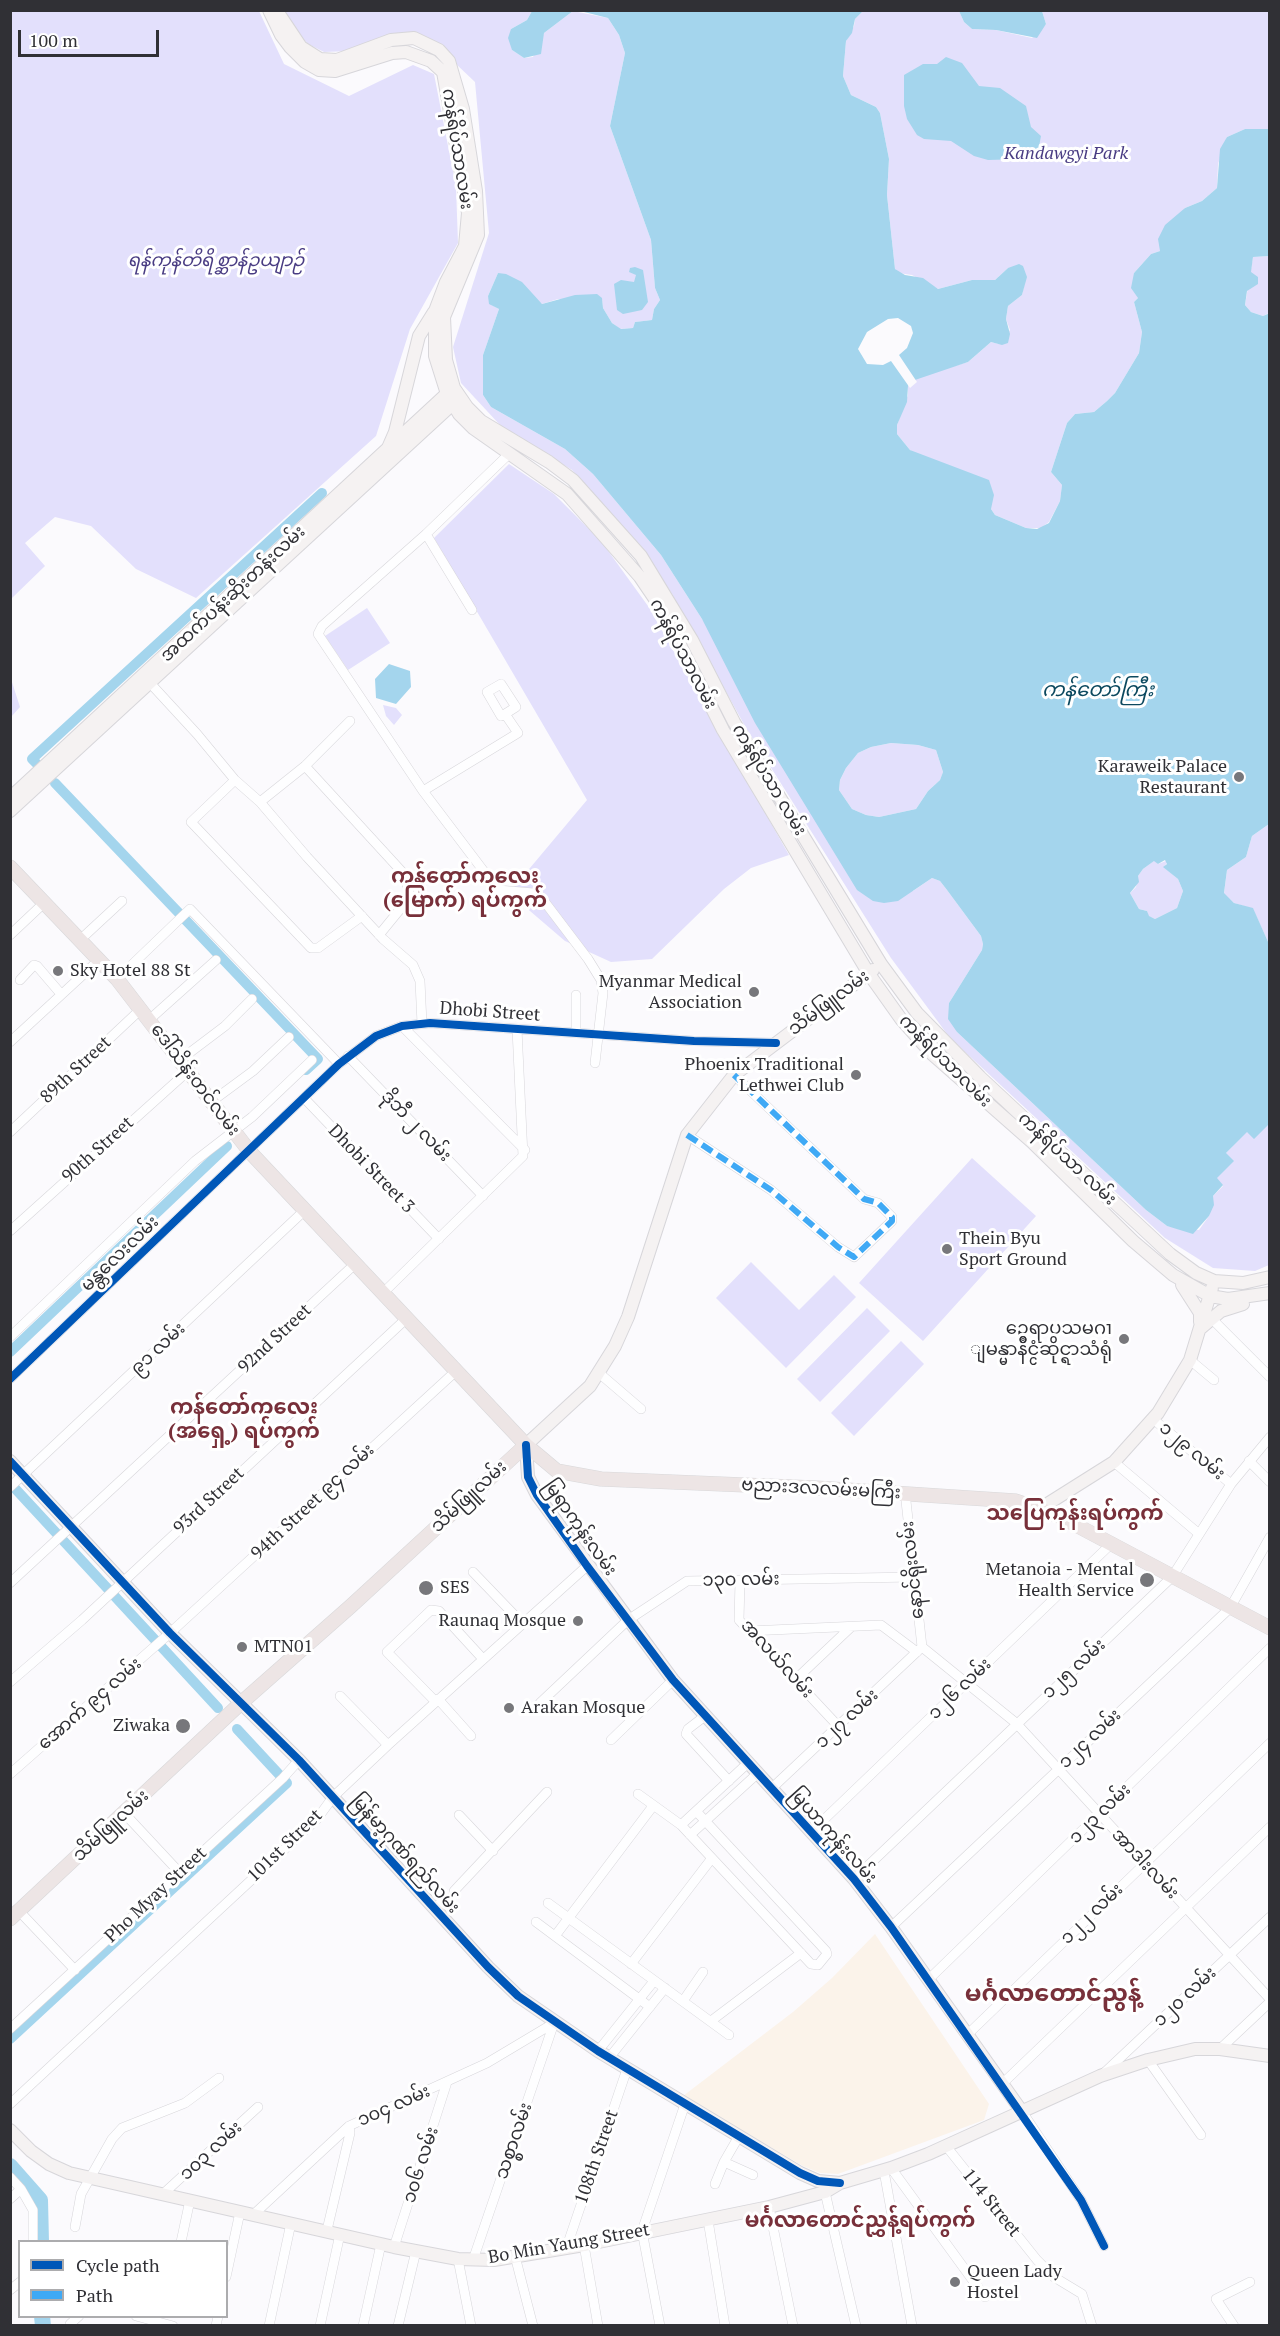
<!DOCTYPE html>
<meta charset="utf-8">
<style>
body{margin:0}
#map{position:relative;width:1280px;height:2336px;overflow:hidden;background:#fbfafd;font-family:"PT Serif",serif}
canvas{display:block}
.frame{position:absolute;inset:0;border:12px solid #303035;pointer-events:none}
.legend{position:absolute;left:18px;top:2240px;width:210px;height:78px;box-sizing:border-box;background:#fff;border:2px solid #acacae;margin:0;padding:8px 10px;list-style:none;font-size:18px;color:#303035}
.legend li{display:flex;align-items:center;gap:12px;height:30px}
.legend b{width:30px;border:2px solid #acacae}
.scale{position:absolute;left:18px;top:30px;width:141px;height:27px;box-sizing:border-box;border:3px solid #303035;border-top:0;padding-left:8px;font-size:18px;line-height:21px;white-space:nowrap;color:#303035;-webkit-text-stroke:4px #fff;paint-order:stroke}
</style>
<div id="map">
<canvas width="1280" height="2336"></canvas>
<div class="frame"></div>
<ul class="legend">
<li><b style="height:8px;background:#0057b8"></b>Cycle path</li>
<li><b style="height:8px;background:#3fa9f5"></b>Path</li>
</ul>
<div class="scale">100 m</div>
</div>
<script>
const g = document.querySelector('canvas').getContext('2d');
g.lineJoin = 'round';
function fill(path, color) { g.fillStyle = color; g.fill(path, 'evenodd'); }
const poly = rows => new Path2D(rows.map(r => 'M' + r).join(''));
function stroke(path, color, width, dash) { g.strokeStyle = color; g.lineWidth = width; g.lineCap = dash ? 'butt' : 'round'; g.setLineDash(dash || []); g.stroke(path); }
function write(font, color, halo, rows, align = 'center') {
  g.font = font + ' "PT Serif","Noto Sans Myanmar",serif'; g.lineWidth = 6; g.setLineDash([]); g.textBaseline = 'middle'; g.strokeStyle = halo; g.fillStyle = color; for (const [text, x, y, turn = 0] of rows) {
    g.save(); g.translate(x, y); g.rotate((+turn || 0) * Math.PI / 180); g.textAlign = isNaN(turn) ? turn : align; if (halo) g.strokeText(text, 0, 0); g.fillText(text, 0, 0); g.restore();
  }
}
fill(poly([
 [875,1934,989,2104,984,2120,838,2174,820,2173,803,2166,683,2096,793,2012,832,1978]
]), '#fbf3ea');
fill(poly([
 [11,10,259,11,284,64,349,96,413,65,434,74,456,187,458,243,410,329,376,436,196,598,136,569,91,526,55,517,25,543,45,566,11,599],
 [285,11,532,11,527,20,511,29,512,50,524,58,533,57,544,33,573,11,608,18,619,35,625,53,610,126,651,240,655,288,660,300,654,309,652,320,635,322,633,328,620,329,612,323,603,308,602,299,558,299,542,304,498,273,488,296,492,305,499,309,483,355,483,395,491,407,565,449,593,474,661,555,702,619,913,891,932,878,940,881,947,890,981,936,983,944,982,950,949,1003,957,1032,1146,1210,1167,1226,1199,1230,1209,1216,1213,1196,1223,1186,1216,1178,1226,1153,1267,1110,1269,1104,1269,1265,1255,1271,1213,1268,1165,1238,950,1038,891,958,746,728,672,594,644,552,572,470,500,425,461,383,453,347,489,233,475,82,436,45,398,33,350,51,324,52,308,44,298,34],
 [863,11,959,11,964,22,972,29,996,30,1032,38,1046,24,1042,11,1269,11,1269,129,1245,129,1227,137,1218,164,1217,188,1202,201,1185,208,1160,251,1151,254,1134,273,1138,298,1134,302,1142,332,1139,353,1115,393,1107,401,1094,412,1075,414,1067,423,1051,472,1062,485,1060,501,1049,522,1041,528,1026,528,995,515,991,509,991,498,910,450,897,434,897,425,908,395,908,386,918,377,968,362,991,342,999,344,1010,330,1006,319,1008,306,1022,295,1026,277,1008,268,995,280,972,280,938,289,912,275,898,273,895,269,887,195,889,159,880,113,876,107,851,95,843,76,846,41,854,26,855,19],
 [1269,256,1269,313,1263,316,1251,312,1245,305,1253,257],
 [509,464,554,494,601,541,648,606,789,855,751,868,724,889,652,959,611,962,565,941,509,893,587,800,434,538],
 [367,608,390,643,348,670,325,636],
 [11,679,20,707,11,717,10,717],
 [383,705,396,708,402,715,394,725,386,716],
 [891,743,918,745,936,750,943,772,940,780,928,791,916,809,879,817,866,815,852,809,839,790,840,780,846,768,858,753,871,747],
 [1269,824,1269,944,1253,909,1234,903,1224,894,1227,870,1246,857,1252,836],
 [1155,860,1158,864,1166,861,1167,863,1164,867,1178,879,1183,891,1177,908,1155,919,1148,916,1147,911,1139,909,1130,893,1136,887,1138,876,1143,869],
 [972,1158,1036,1216,923,1341,859,1283],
 [751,1262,799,1310,834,1275,856,1297,786,1368,716,1298],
 [867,1308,890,1331,820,1402,797,1379],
 [901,1341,924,1364,854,1436,831,1413]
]), '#e3e0fc');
fill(poly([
 [532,11,573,11,544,33,541,54,524,58,512,50,508,38,511,29,527,20],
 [580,11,863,11,855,19,852,33,846,41,843,76,851,95,876,107,880,113,889,159,887,195,895,269,905,275,923,278,938,289,972,280,995,280,1008,268,1019,264,1023,266,1027,277,1022,295,1008,306,1006,319,1010,334,1008,343,1002,345,991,342,968,362,912,381,908,386,907,402,897,425,897,434,910,450,989,480,994,495,991,509,995,515,1026,528,1037,529,1049,523,1060,501,1062,485,1051,472,1067,423,1075,414,1094,412,1107,401,1115,393,1139,353,1142,332,1134,302,1138,298,1131,288,1134,273,1151,254,1160,251,1158,239,1165,225,1185,208,1202,201,1217,188,1220,149,1227,137,1245,129,1269,129,1269,256,1253,257,1251,272,1258,277,1258,284,1247,291,1245,305,1251,312,1263,316,1270,313,1269,824,1252,836,1246,857,1227,870,1224,893,1234,903,1253,908,1269,944,1268,1125,1254,1139,1247,1132,1226,1153,1234,1161,1217,1178,1223,1185,1213,1196,1214,1205,1209,1216,1193,1234,1167,1226,1146,1210,957,1032,948,1019,949,1003,982,950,983,944,981,936,947,890,940,881,932,878,898,901,884,903,873,901,857,890,755,723,702,619,661,555,593,474,565,449,491,407,483,395,483,355,499,309,489,304,488,296,498,273,506,274,522,282,542,304,575,295,597,294,602,298,603,308,612,323,621,329,633,328,635,322,652,320,654,309,660,300,655,288,651,240,610,126,625,53,619,35,608,18],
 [891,743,918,745,936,750,943,772,940,780,928,791,916,809,879,817,866,815,852,809,839,790,840,780,846,768,858,753,871,747],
 [1165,860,1167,864,1163,867,1178,879,1183,891,1177,908,1155,919,1149,916,1147,911,1139,909,1130,893,1139,882,1138,876,1143,869,1154,861,1158,864],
 [959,11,1042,11,1046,24,1037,38,996,30,972,29,964,22],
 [946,57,962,63,979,86,1000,88,1026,106,1031,127,1041,136,1038,152,1024,159,988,160,974,156,951,141,924,139,917,135,907,119,904,106,904,75,923,64,937,64],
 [635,267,643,270,648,302,642,310,623,314,617,310,614,284,621,280,634,282,636,275,629,272,630,268],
 [389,664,410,671,411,687,396,704,376,698,375,679]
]), '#a4d5ed');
fill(poly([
 [898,318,911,326,913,333,907,348,899,355,917,382,910,388,891,361,883,365,867,364,858,349,867,332,888,319]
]), '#fbfafd');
stroke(poly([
 [37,764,32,759,322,493],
 [55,783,318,1059,306,1070],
 [10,1352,227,1146],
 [10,1483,218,1708],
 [10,2039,287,1783,237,1729]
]), '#a4d5ed', 10);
stroke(poly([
 [10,2166,40,2200,41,2242],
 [42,2316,43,2326]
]), '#a4d5ed', 16);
const street = poly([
 [510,453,426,534,322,626,318,634,423,791,498,890,533,893,541,897,588,959,601,980,603,993,595,1063],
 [426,534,472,610],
 [150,683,197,734,235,780],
 [305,766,404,874,409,891,406,902,379,935],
 [423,791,518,733,505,714,501,716,487,692,501,684,516,707,505,714],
 [260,802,305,766,350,721],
 [362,916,318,948,311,948,191,822,235,780,260,802,307,857,383,939,413,965,420,981,422,1024],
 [10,935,45,902],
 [81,939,122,901],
 [117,979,190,909,339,1064],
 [20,980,34,965,37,966,61,994],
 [149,1020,216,960],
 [402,1026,525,1150],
 [576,1033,576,995],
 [10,1042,99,960],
 [348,1056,483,1196],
 [180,1060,225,1026,252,999],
 [304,1098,439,1239],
 [211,1102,253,1071,289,1037],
 [10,1132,141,1009],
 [687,1135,771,1190,838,1247,854,1257,892,1221,892,1217,878,1203,864,1199,734,1075],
 [10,1231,188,1071],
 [383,1293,523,1156,517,1029],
 [1212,1319,1270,1377],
 [10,1337,195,1161,252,1117,312,1060],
 [1190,1360,1214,1380],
 [599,1373,641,1409],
 [10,1379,339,1064,376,1036,402,1026,430,1023,694,1041,776,1043],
 [1153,1419,1231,1484],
 [1249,1461,1270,1482],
 [1114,1462,1198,1533],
 [10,1487,305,1210],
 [905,1492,922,1647],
 [473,1572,522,1623],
 [740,1581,739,1620,839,1727],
 [10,1583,355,1264],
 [749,1631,881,1625,917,1652],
 [922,1647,1016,1723,1270,1999],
 [795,1680,850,1628],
 [10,1682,82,1620,407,1318],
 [340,1696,388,1745],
 [438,1699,471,1736],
 [435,1701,387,1652,431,1610,439,1611,483,1659],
 [540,1703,628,1620,687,1581,914,1577],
 [705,1716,688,1729,686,1734,729,1781],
 [611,1740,673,1680],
 [10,1774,170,1633,456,1371],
 [771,1789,922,1647],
 [638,1794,681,1825,811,1964,818,1965,827,1954,826,1951,696,1811],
 [125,1814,180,1873],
 [459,1815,493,1851],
 [681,1825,749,1762],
 [811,1832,1110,1545],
 [690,1835,757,1774],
 [854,1879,1172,1577,1231,1484,1270,1437],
 [454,1891,547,1792],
 [548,1903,729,2035],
 [434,1908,447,1898],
 [19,1911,75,1970],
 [536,1922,650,2007],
 [891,1927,1230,1608,1270,1537],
 [555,1936,653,1806],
 [631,1964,712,1858],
 [929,1979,1270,1648],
 [683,2001,703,1972],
 [711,2021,801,1953],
 [10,2029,283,1778,299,1760],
 [968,2034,1270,1743],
 [1220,2049,1270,2002],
 [598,2051,654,1981],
 [609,2058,665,1988],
 [1148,2060,1201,2135],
 [1103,2074,1270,1917],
 [1002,2084,1270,1827],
 [10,2104,317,1819,333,1797,388,1745,587,1566],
 [1023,2113,1081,2200,1104,2246],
 [739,2136,724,2162,753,2175],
 [946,2146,1037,2260,1054,2277,1082,2294,1092,2326],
 [891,2168,985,2297],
 [884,2171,912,2326],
 [10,2177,21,2189,33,2210,33,2242],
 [715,2184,724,2162],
 [825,2192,856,2326],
 [163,2194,258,2107],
 [10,2199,21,2189],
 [769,2207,793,2326],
 [253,2215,349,2126,487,2063,554,2023],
 [708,2220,725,2326],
 [75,2227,81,2194,112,2139,122,2128,185,2103,219,2078],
 [327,2230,350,2133,349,2126],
 [181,2242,190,2200],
 [584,2245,598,2326],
 [567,2246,627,2069],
 [394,2247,447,2082],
 [515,2256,533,2326],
 [458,2259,471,2326],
 [473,2260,554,2023],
 [226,2277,240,2212],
 [10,2290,20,2282],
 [136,2316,173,2326],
 [70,2324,79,2316],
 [216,2326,218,2316],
 [269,2326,291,2223],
 [320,2326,340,2234],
 [363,2326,381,2244],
 [398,2326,416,2251],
 [660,2326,642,2231,685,2104],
 [1234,2326,1216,2299,1250,2282]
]);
const secondary = poly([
 [269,10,281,35,290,47,305,62,319,70,335,71,392,53,406,52,431,61,443,72,468,213,465,246,446,282,435,311,435,356,447,394,459,414,473,428,567,494,640,577,663,611,723,730,869,974,901,1019,932,1054,1032,1142,1133,1241,1173,1275,1210,1296,1228,1299,1270,1293],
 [279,14,301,47,320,59,337,60,391,40,414,38,439,50,449,61,463,109,476,191,478,235,444,317,446,360,454,388,467,407,481,421,549,462,573,480,641,556,692,640,734,722,881,964,917,1013,980,1077,1170,1254,1196,1273,1214,1281,1243,1283,1270,1277],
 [388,448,395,432,419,336,434,312],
 [10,798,452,389],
 [10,811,458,399],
 [873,970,734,1075,687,1135,628,1317,615,1346,590,1386,526,1445,528,1477,537,1495,673,1680,854,1879,891,1927,1023,2113],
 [1182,1285,1200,1313,1200,1322],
 [1201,1328,1221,1311,1243,1304],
 [10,1461,170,1633,299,1760,488,1967,518,1996,598,2051,800,2173,818,2181,840,2183],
 [1041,1508,1114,1462,1158,1413,1190,1360,1212,1288],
 [10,2130,31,2151,49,2164,69,2173,394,2247,458,2259,494,2260,584,2245,769,2207,825,2192,840,2183,891,2168,928,2154,1100,2076,1148,2060,1195,2049,1220,2049,1270,2056]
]);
const primary = poly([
 [10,867,117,979,250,1152,526,1445,557,1471,601,1479,817,1488,1016,1501,1059,1516,1270,1628],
 [10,1919,241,1703,351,1606,526,1445]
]);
stroke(street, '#d7d6da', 10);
stroke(secondary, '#d7d6da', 14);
stroke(primary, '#d8d8da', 15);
stroke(street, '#fefeff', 9);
stroke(secondary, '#f5f2f2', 12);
stroke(primary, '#ede5e5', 14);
stroke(poly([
 [687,1135,771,1190,838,1247,854,1257,892,1221,892,1217,878,1203,864,1199,734,1075]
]), '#3fa9f5', 6, [12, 6]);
stroke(poly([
 [10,1379,339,1064,376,1036,402,1026,430,1023,694,1041,776,1043],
 [526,1445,528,1477,537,1495,587,1566,673,1680,854,1879,891,1927,1081,2200,1104,2246],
 [10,1461,170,1633,299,1760,488,1967,518,1996,598,2051,800,2173,818,2181,840,2183]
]), '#0057b8', 8);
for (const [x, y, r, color] of [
 [1239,777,6,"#77777b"],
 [58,971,6,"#77777b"],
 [754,992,6,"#77777b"],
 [856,1075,6,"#77777b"],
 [947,1249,6,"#77777b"],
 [1124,1339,6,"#77777b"],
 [1147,1580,8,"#77777b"],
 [426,1588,8,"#77777b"],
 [578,1621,6,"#77777b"],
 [242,1647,6,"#77777b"],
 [509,1708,6,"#77777b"],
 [183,1726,8,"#77777b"],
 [955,2282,6,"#77777b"]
]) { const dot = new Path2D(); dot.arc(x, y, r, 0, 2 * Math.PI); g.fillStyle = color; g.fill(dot); stroke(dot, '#fff', 2); }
write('18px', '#303035', '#fff', [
 ["ကန်ရိပ်သာလမ်း",457,149,81],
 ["အထက်ပန်းဆိုးတန်းလမ်း",233,594,-43],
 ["ကန်ရိပ်သာလမ်း",683,654,62],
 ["ကန်ရိပ်သာ လမ်း",769,780,59],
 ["သိမ်ဖြူလမ်း",829,1003,-37],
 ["Dhobi Street",490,1012,4],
 ["ကန်ရိပ်သာလမ်း",945,1061,45],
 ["89th Street",76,1070,-43],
 ["ဒေါ်သိန်းတင်လမ်း",195,1080,53],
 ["ဒိုဘီ ၂ လမ်း",416,1126,46],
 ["90th Street",98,1150,-42],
 ["ကန်ရိပ်သာ လမ်း",1067,1159,43],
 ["Dhobi Street 3",371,1169,46],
 ["မန္တလေးလမ်း",120,1254,-44],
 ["92nd Street",275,1339,-43],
 ["၉၁ လမ်း",158,1349,-43],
 ["၁၂၉ လမ်း",1192,1451,40],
 ["ဗညားဒလလမ်းမကြီး",821,1489,3],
 ["သိမ်ဖြူလမ်း",469,1497,-43],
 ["93rd Street",209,1501,-43],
 ["94th Street ၉၄ လမ်း",313,1502,-43],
 ["မြရာကုန်းလမ်း",580,1528,55],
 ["နောင်ရိုးလမ်း",913,1570,-96],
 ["၁၃၀ လမ်း",741,1580,-1],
 ["အလယ်လမ်း",777,1659,48],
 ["၁၂၅ လမ်း",1074,1669,-43],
 ["၁၂၆ လမ်း",960,1689,-44],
 ["အောက် ၉၄ လမ်း",90,1704,-41],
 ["၁၂၇ လမ်း",847,1719,-43],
 ["၁၂၄ လမ်း",1090,1739,-43],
 ["၁၂၃ လမ်း",1100,1814,-44],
 ["သိမ်ဖြူလမ်း",111,1826,-43],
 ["မြယာကုန်းလမ်း",833,1836,48],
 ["101st Street",285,1846,-44],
 ["မြန်မာ့ဂုဏ်ရည်လမ်း",405,1854,48],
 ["အာဒါးလမ်း",1145,1864,47],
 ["Pho Myay Street",156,1895,-43],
 ["၁၂၂ လမ်း",1092,1914,-44],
 ["၁၂၀ လမ်း",1185,1997,-43],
 ["၁၀၄ လမ်း",394,2106,-24],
 ["သစ္စာလမ်း",514,2141,-71],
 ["၁၀၃ လမ်း",211,2151,-43],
 ["108th Street",597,2157,-71],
 ["၁၀၆ လမ်း",421,2165,-72],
 ["114 Street",991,2203,51],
 ["Bo Min Yaung Street",569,2244,-10]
]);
write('italic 18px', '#493c83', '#fff', [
 ["Kandawgyi Park",1066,154],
 ["ရန်ကုန်တိရိစ္ဆာန်ဥယျာဉ်",216,261]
]);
write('18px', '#303035', '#fff', [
 ["Karaweik Palace",1227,767],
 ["Restaurant",1227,788],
 ["Sky Hotel 88 St",70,971,"left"],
 ["Myanmar Medical",742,982],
 ["Association",742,1003],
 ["Phoenix Traditional",844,1065],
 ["Lethwei Club",844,1086],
 ["Thein Byu",959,1239,"left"],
 ["Sport Ground",959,1260,"left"],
 ["ဥေရာပသမဂၢ",1112,1329],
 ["ျမန္မာနိဳင္ငံဆိုင္ရာသံရုံ",1112,1350],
 ["Metanoia - Mental",1134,1570],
 ["Health Service",1134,1591],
 ["SES",440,1588,"left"],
 ["Raunaq Mosque",566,1621],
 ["MTN01",254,1647,"left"],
 ["Arakan Mosque",521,1708,"left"],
 ["Ziwaka",170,1726],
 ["Queen Lady",967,2272,"left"],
 ["Hostel",967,2293,"left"]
], 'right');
write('italic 20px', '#0c495f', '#fff', [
 ["ကန်တော်ကြီး",1098,690]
]);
write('bold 21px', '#78303a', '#fff', [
 ["ကန်တော်ကလေး",465,877],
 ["(မြောက်) ရပ်ကွက်",465,901],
 ["ကန်တော်ကလေး",244,1408],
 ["(အရှေ့) ရပ်ကွက်",244,1432],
 ["သပြေကုန်းရပ်ကွက်",1075,1514],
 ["မင်္ဂလာတောင်ညွှန့်ရပ်ကွက်",860,2221]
]);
write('bold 24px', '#78303a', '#fff', [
 ["မင်္ဂလာ‌တောင်ညွန့်",1053,1994]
]);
</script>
